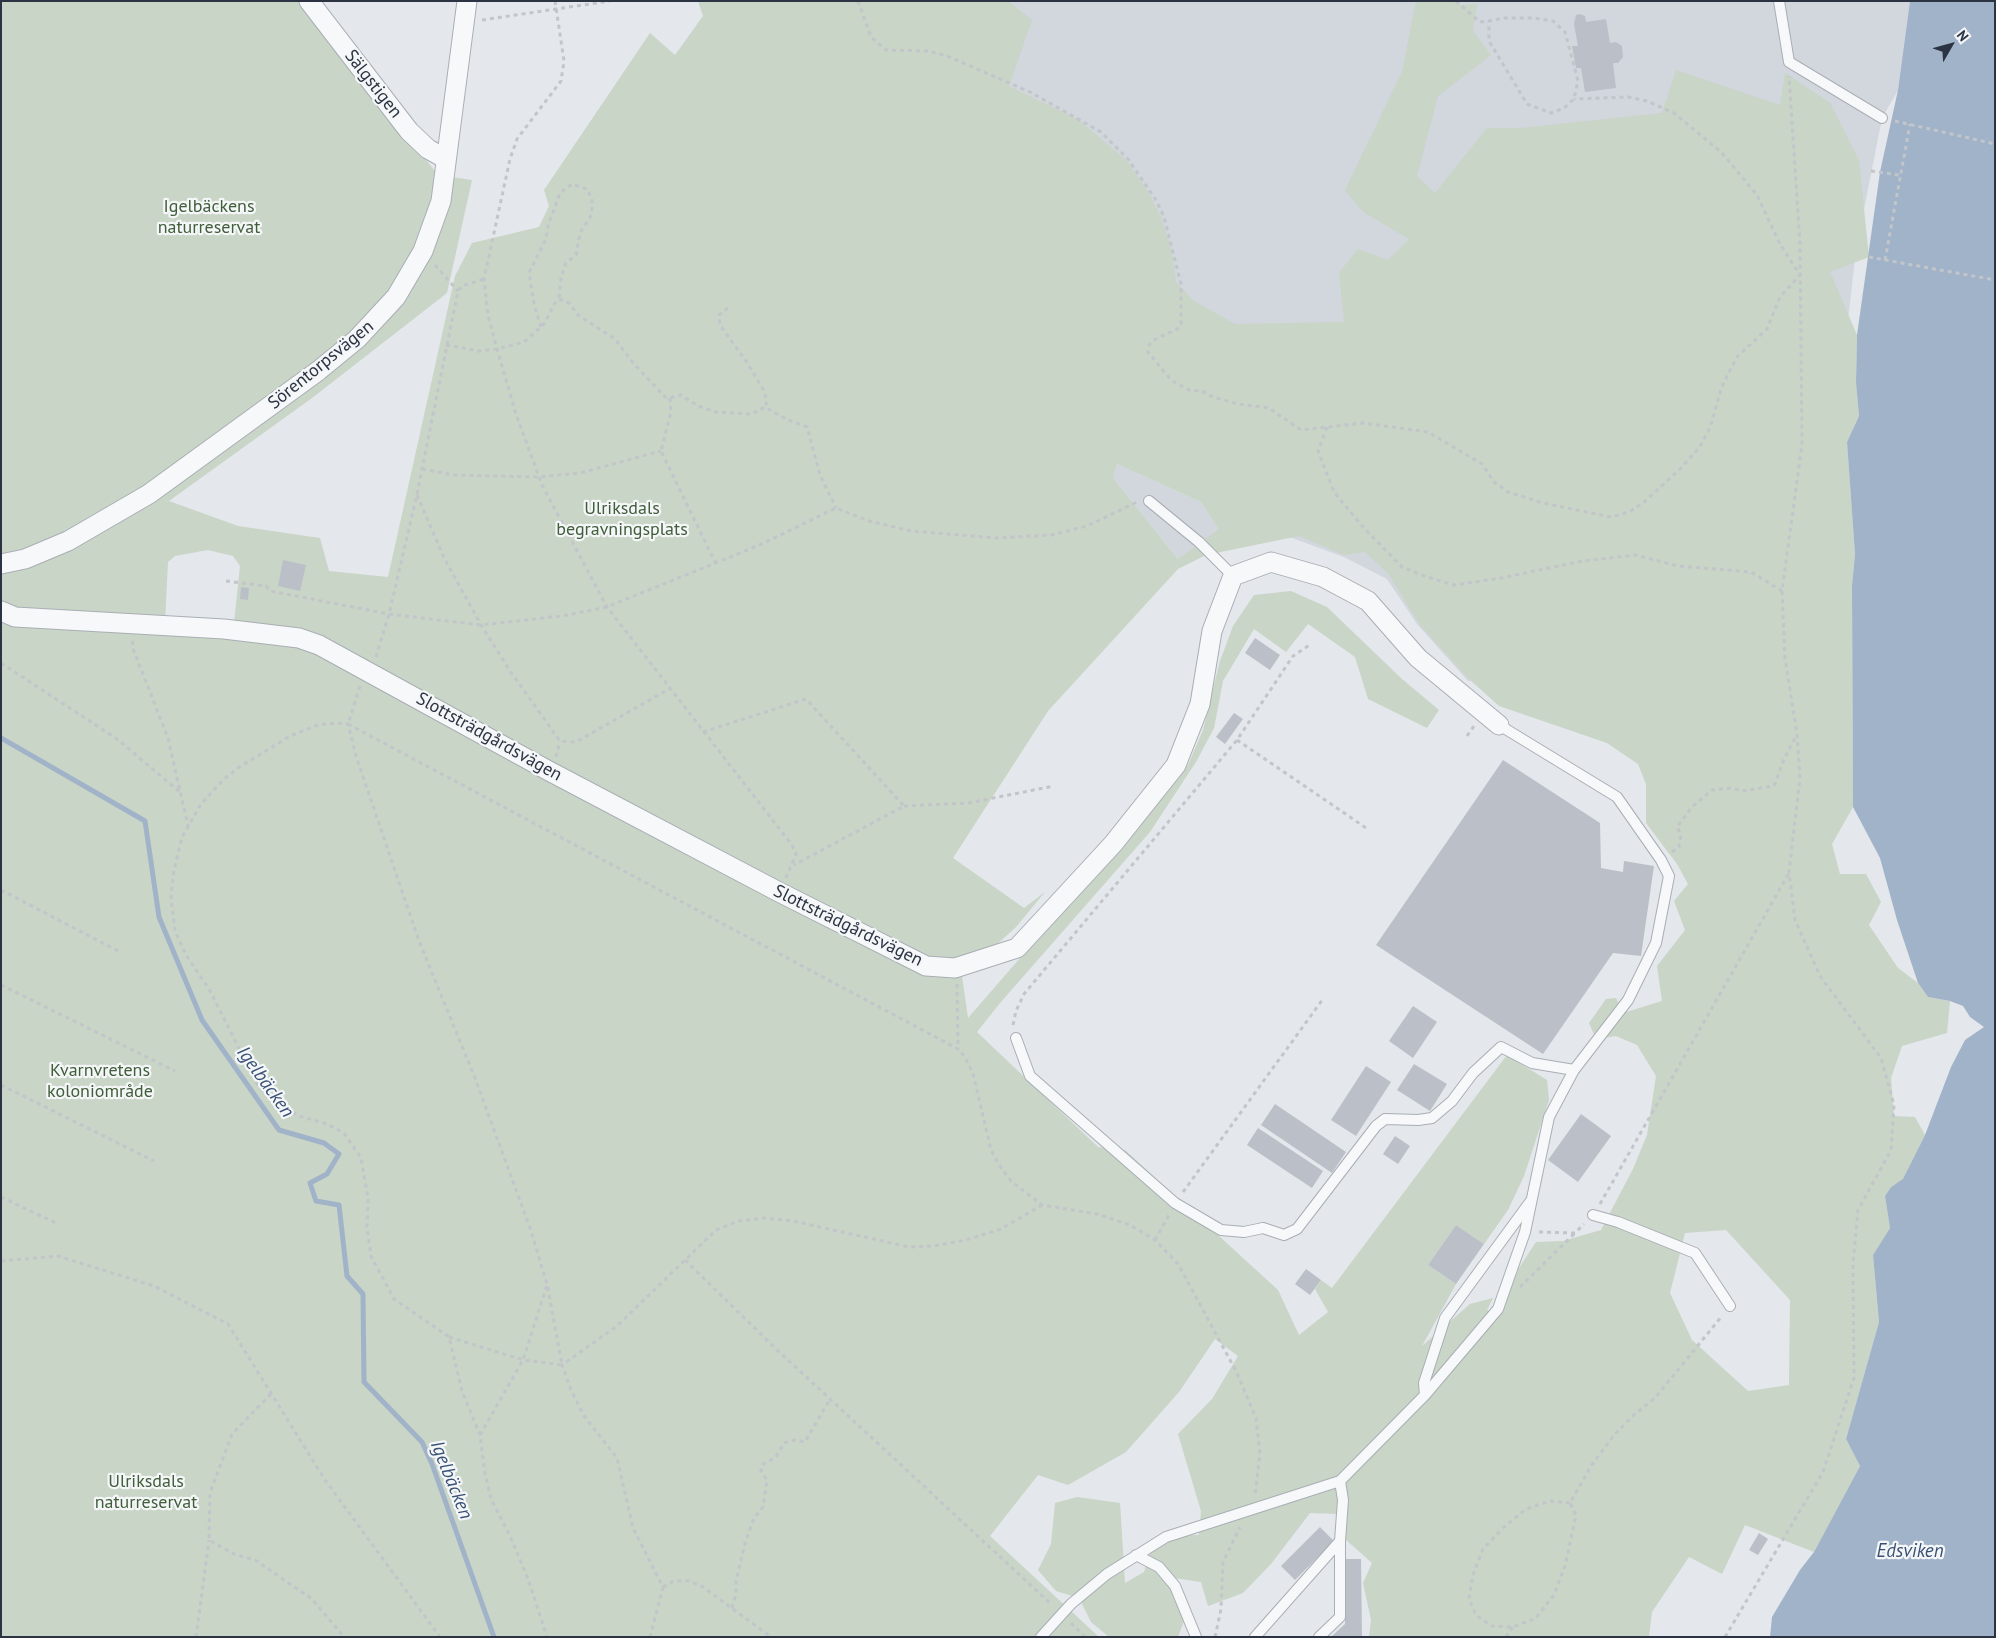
<!DOCTYPE html>
<meta charset="utf-8">
<style>
body{margin:0}
#map{position:relative;width:1996px;height:1638px;overflow:hidden;background:#e4e7eb;font-family:"PT Sans",sans-serif}
canvas{display:block}
.frame{position:absolute;inset:0;border:2px solid #2c3443;pointer-events:none}
.north{position:absolute;left:1926px;top:20px;width:50px;height:50px;-webkit-text-stroke:4px #f4f6f8;paint-order:stroke;rotate:52deg;font-size:14px;font-weight:700;line-height:20px;text-align:center;color:#2c3443}
.north::after{content:'';display:block;margin:auto;width:18px;height:22px;background:#2c3443;clip-path:polygon(50% 0,100% 100%,50% 72%,0 100%)}
</style>
<div id="map">
<canvas width="1996" height="1638"></canvas>
<div class="frame"></div>
<div class="north">N</div>
</div>
<script>
const g = document.querySelector('canvas').getContext('2d');
g.lineJoin = 'round';
function fill(path, color) { g.fillStyle = color; g.fill(path, 'evenodd'); }
const poly = rows => new Path2D(rows.map(r => 'M' + r).join(''));
function stroke(path, color, width, dash) { g.strokeStyle = color; g.lineWidth = width; g.lineCap = dash ? 'butt' : 'round'; g.setLineDash(dash || []); g.stroke(path); }
function write(font, color, halo, rows, align = 'center') {
  g.font = font + ' "PT Sans",sans-serif'; g.lineWidth = 4.5; g.setLineDash([]); g.textBaseline = 'middle'; g.strokeStyle = halo; g.fillStyle = color; for (const [text, x, y, turn = 0] of rows) {
    g.save(); g.translate(x, y); g.rotate((+turn || 0) * Math.PI / 180); g.textAlign = isNaN(turn) ? turn : align; if (halo) g.strokeText(text, 0, 0); g.fillText(text, 0, 0); g.restore();
  }
}
fill(poly([
 [784,1,1910,1,1898,90,1882,118,1856,250,1842,372,1829,655,1468,681,1417,624,1387,579,1344,557,1273,531],
 [1117,464,1201,502,1220,529,1179,560,1113,478]
]), '#d2d6dd');
fill(poly([
 [1,1,324,1,310,14,438,175,472,180,447,293,312,398,169,501,238,526,320,538,329,571,388,577,455,276,472,243,539,227,549,206,544,190,650,33,675,55,703,16,698,1,1008,1,1032,20,1009,86,1079,120,1127,161,1150,195,1161,217,1172,251,1176,282,1194,301,1235,324,1344,322,1339,273,1358,249,1388,260,1409,239,1363,212,1345,190,1402,72,1416,1,1462,1,1459,5,1477,4,1473,31,1491,55,1438,96,1417,176,1435,193,1487,128,1520,128,1662,113,1676,70,1780,105,1785,73,1830,103,1859,160,1869,257,1830,272,1857,335,1856,383,1859,416,1847,442,1855,554,1852,586,1853,807,1832,844,1840,874,1866,874,1881,902,1869,925,1898,968,1918,983,1928,997,1950,1001,1947,1033,1902,1046,1891,1078,1894,1116,1915,1117,1925,1135,1903,1180,1891,1187,1885,1196,1890,1228,1873,1255,1879,1322,1846,1439,1860,1466,1814,1552,1745,1525,1722,1574,1689,1557,1652,1612,1649,1637,1369,1637,1371,1620,1363,1583,1372,1563,1345,1539,1337,1514,1310,1513,1271,1564,1243,1593,1208,1606,1201,1582,1174,1578,1188,1610,1178,1637,1109,1637,1091,1622,1079,1598,1056,1591,1038,1570,1051,1544,1055,1503,1077,1497,1120,1503,1125,1583,1144,1572,1156,1536,1199,1535,1201,1511,1178,1434,1212,1399,1238,1356,1215,1339,1179,1392,1126,1452,1068,1485,1038,1475,990,1536,1099,1637,1,1637],
 [1117,464,1201,502,1219,529,1178,559,1113,478],
 [1299,536,1344,555,1365,552,1388,573,1420,625,1468,678,1499,706,1607,743,1638,764,1646,784,1646,823,1677,864,1688,884,1674,901,1685,930,1657,966,1662,1001,1623,1013,1616,998,1606,999,1589,1023,1596,1039,1616,1036,1637,1045,1656,1076,1647,1135,1633,1169,1601,1230,1563,1241,1536,1242,1519,1268,1500,1314,1487,1310,1493,1298,1470,1304,1422,1346,1456,1284,1428,1265,1456,1225,1484,1244,1508,1210,1524,1176,1549,1100,1547,1080,1507,1055,1332,1288,1321,1280,1315,1289,1328,1312,1299,1335,1278,1290,1125,1150,1098,1147,977,1032,1000,1003,1150,832,1196,762,1214,728,1223,681,1254,629,1286,652,1308,624,1355,657,1368,699,1427,728,1439,710,1402,679,1327,607,1291,591,1254,595,1233,626,1220,661,1203,730,1188,765,968,1018,962,976,1016,927,1045,892,1024,908,953,858,1048,711,1178,569,1206,555],
 [208,550,233,556,240,566,234,623,165,621,168,562,175,556],
 [1726,1230,1790,1300,1789,1385,1748,1391,1692,1340,1670,1293,1685,1233]
]), '#c9d5c6');
fill(poly([
 [1910,1,1995,1,1995,1637,1770,1637,1772,1617,1800,1570,1814,1552,1860,1466,1846,1439,1879,1322,1873,1255,1890,1228,1885,1196,1891,1187,1903,1179,1925,1135,1951,1067,1965,1040,1984,1027,1970,1017,1963,1006,1950,1001,1928,997,1918,983,1897,920,1880,858,1853,807,1852,586,1855,554,1847,442,1859,416,1856,383,1857,335,1880,172,1898,90]
]), '#a1b3c9');
stroke(poly([
 [1,738,145,821,159,917,202,1020,279,1130,324,1143,339,1154,327,1174,310,1183,316,1201,339,1205,347,1276,363,1294,364,1382,422,1442,432,1464,494,1637]
]), '#a1b3c9', 5);
fill(poly([
 [1580,14,1585,16,1586,22,1606,19,1610,43,1616,42,1622,46,1623,57,1618,63,1613,63,1616,88,1585,92,1581,68,1576,68,1572,46,1578,46,1574,24,1576,15],
 [283,560,306,565,300,591,278,586],
 [241,587,249,588,248,600,240,599],
 [1255,638,1280,655,1270,670,1245,653],
 [1234,713,1243,719,1225,744,1216,737],
 [1503,760,1600,823,1601,868,1623,872,1624,861,1654,866,1641,956,1613,953,1543,1054,1376,945],
 [1413,1006,1437,1022,1413,1058,1389,1041],
 [1414,1064,1447,1084,1430,1111,1397,1090],
 [1366,1066,1391,1082,1356,1136,1331,1120],
 [1275,1104,1346,1152,1332,1173,1261,1125],
 [1581,1114,1611,1136,1578,1182,1548,1160],
 [1258,1128,1323,1171,1312,1188,1247,1145],
 [1395,1136,1410,1146,1398,1164,1383,1154],
 [1456,1225,1484,1244,1456,1284,1428,1265],
 [1306,1269,1321,1280,1310,1295,1295,1284],
 [1320,1527,1334,1541,1295,1580,1281,1566],
 [1759,1533,1768,1539,1758,1555,1749,1550],
 [1345,1559,1361,1559,1362,1637,1331,1637,1345,1624]
]), '#bbc0c8');
const service = poly([
 [1779,1,1789,62,1882,118],
 [1149,501,1199,542,1233,576],
 [1016,1038,1030,1076,1175,1203,1221,1230,1244,1232,1263,1228,1284,1235,1297,1229,1376,1126,1385,1119,1418,1120,1432,1118,1452,1101,1473,1073,1501,1047,1532,1063,1574,1070],
 [1593,1215,1618,1222,1695,1253,1730,1306],
 [1425,1395,1424,1383,1445,1318,1530,1202],
 [1136,1555,1159,1567,1175,1586,1196,1637],
 [1041,1637,1071,1604,1107,1574,1166,1537,1340,1481,1425,1395,1498,1309,1525,1232,1549,1117,1574,1070,1628,1000,1656,943,1669,876,1661,860,1617,797,1499,725],
 [1255,1637,1340,1541,1343,1500,1340,1481],
 [1319,1637,1340,1617,1340,1541]
]);
const minor = poly([
 [309,1,409,131,428,149,446,159],
 [1,564,25,559,68,541,149,494,318,371,357,339,396,297,423,251,441,201,467,1],
 [1,611,15,617,224,629,299,638,319,645,549,771,779,892,926,966,955,968,1017,948,1113,844,1176,765,1200,704,1212,631,1233,576,1271,562,1323,577,1368,601,1418,658,1499,725]
]);
stroke(service, '#a9aeb5', 12);
stroke(minor, '#a9aeb5', 21);
stroke(poly([
 [555,1,564,61,561,81,517,139,510,159,484,279,488,316,497,349,516,414,542,485,607,607,792,845,796,854,786,878],
 [858,1,871,37,886,50,928,51,947,56,1030,92,1101,132,1128,159,1156,200,1164,217,1181,284,1181,324,1179,328,1154,340,1149,345,1148,352,1171,380,1189,390,1202,391,1213,397,1238,404,1269,408,1301,430,1363,423,1428,432,1482,464,1494,482,1508,492,1543,503,1611,517,1629,512,1643,503,1681,468,1699,448,1710,428,1721,389,1730,370,1738,356,1767,329,1780,297,1800,275,1780,244,1757,195,1722,153,1674,113,1647,101,1628,97,1574,99],
 [1456,1,1480,22,1489,21,1504,18,1534,18,1553,21,1565,32,1578,81,1574,99,1564,108,1551,113,1527,104,1489,41,1489,21],
 [482,20,610,1],
 [1895,121,1995,144],
 [1871,171,1899,175],
 [1869,257,1995,280],
 [1885,260,1910,124],
 [435,265,458,291],
 [728,308,719,315,720,325,746,361,763,389,767,401,765,407],
 [541,327,534,304,529,273,546,239,548,226,560,193,572,184,587,189,592,199,592,214,580,233,576,255,566,263,561,278,559,299],
 [446,345,479,351,497,349,524,342,544,324,555,303,559,299,569,303,578,315,615,339,634,364,665,397,670,398,681,395,698,406,716,412,752,414,765,407,786,419,807,427,820,475,836,508],
 [670,398,671,412,661,451,716,564],
 [1327,427,1318,451,1334,492,1363,527,1402,567,1424,576,1454,585,1501,578,1583,561,1635,555,1678,566,1751,572,1782,591],
 [422,469,453,475,539,477,580,473,661,451],
 [417,495,444,558,481,625,510,671,560,741,576,742,669,689],
 [226,581,266,586,270,591,389,614,481,625,562,616,607,607,762,544,836,508,869,521,911,531,996,538,1051,535,1087,526,1137,502],
 [133,641,132,646,168,738,188,826],
 [376,657,389,614,417,494,458,291,462,286,484,279],
 [1,663,117,739,181,793],
 [360,686,348,724,958,1049,964,1056,973,1073,991,1150,999,1165,1011,1181,1042,1205,1097,1214,1130,1225,1155,1240,1178,1264,1236,1371,1256,1418,1260,1454,1255,1494],
 [703,732,806,699,904,806,794,865],
 [1467,736,1474,726],
 [1237,740,1369,830],
 [556,757,560,741],
 [904,806,968,803,1054,786],
 [1672,852,1679,847,1681,835,1677,827,1692,807,1712,790,1732,788,1742,791,1774,786,1784,759,1797,734],
 [1,890,122,953],
 [957,984,958,1049],
 [1,985,175,1071],
 [1013,1025,1016,1011,1024,994,1237,740,1293,656,1311,644],
 [1,1085,154,1161],
 [1183,1192,1323,999],
 [1,1197,56,1223],
 [1600,1204,1789,873],
 [1539,1232,1575,1233,1584,1224],
 [1155,1240,1169,1215],
 [685,1260,774,1347,1052,1605],
 [1,1261,58,1256,154,1286,228,1324,325,1480,440,1637],
 [1520,1287,1575,1233],
 [449,1337,523,1360,562,1365,547,1284,530,1228,475,1078,419,941,356,756,348,724,336,723,318,725,290,736,238,768,223,780,201,804,182,837,174,870,171,897,175,931,186,955,209,989,257,1084,271,1099,299,1116,327,1124,344,1133,361,1158,368,1198,367,1227,371,1256,394,1299,449,1337,462,1391,480,1435,485,1473,491,1499,511,1538,528,1579,547,1637],
 [271,1394,232,1434,210,1493,209,1540,234,1554,255,1560,312,1599,344,1637],
 [480,1435,523,1360,547,1285],
 [1570,1503,1550,1501,1526,1509,1504,1527,1483,1549,1473,1575,1469,1599,1476,1615,1492,1626,1513,1627,1536,1618,1554,1595,1565,1566,1576,1515,1570,1503,1591,1466,1615,1434,1635,1414,1655,1398,1722,1316],
 [663,1587,674,1581,689,1581,703,1587,771,1637],
 [732,1608,736,1594,736,1581,745,1543,754,1518,763,1507,767,1480,761,1471,762,1465,776,1457,784,1443,795,1440,805,1442,830,1399],
 [1071,1623,1085,1637],
 [196,1637,209,1540],
 [650,1637,663,1587,633,1528,617,1458,584,1416,571,1390,562,1365,617,1326,716,1230,739,1221,764,1218,793,1221,909,1247,933,1246,966,1240,1001,1229,1042,1205],
 [1215,1637,1221,1609,1223,1562,1240,1527],
 [1506,1637,1513,1627],
 [1725,1637,1823,1472,1854,1378,1853,1264,1858,1210,1891,1150,1894,1105,1881,1058,1820,976,1795,920,1789,872,1800,778,1797,734,1785,658,1782,591,1802,444,1800,244,1789,76]
]), '#c2c5ca', 3, [4, 4]);
stroke(service, '#f7f8fa', 10);
stroke(minor, '#f7f8fa', 19);
write('18px', '#2c3443', '#f4f6f8', [
 ["Sälgstigen",373,84,52],
 ["Sörentorpsvägen",321,365,-39],
 ["Slottsträdgårdsvägen",489,737,29],
 ["Slottsträdgårdsvägen",848,926,26]
]);
write('18px', '#405e3a', '#f4f6f8', [
 ["Igelbäckens",209,207],
 ["naturreservat",209,228],
 ["Ulriksdals",622,509],
 ["begravningsplats",622,530],
 ["Kvarnvretens",100,1071],
 ["koloniområde",100,1092],
 ["Ulriksdals",146,1482],
 ["naturreservat",146,1503]
]);
write('italic 19px', '#385175', '#f4f6f8', [
 ["Igelbäcken",265,1082,54],
 ["Igelbäcken",451,1480,68],
 ["Edsviken",1910,1552]
]);
</script>
